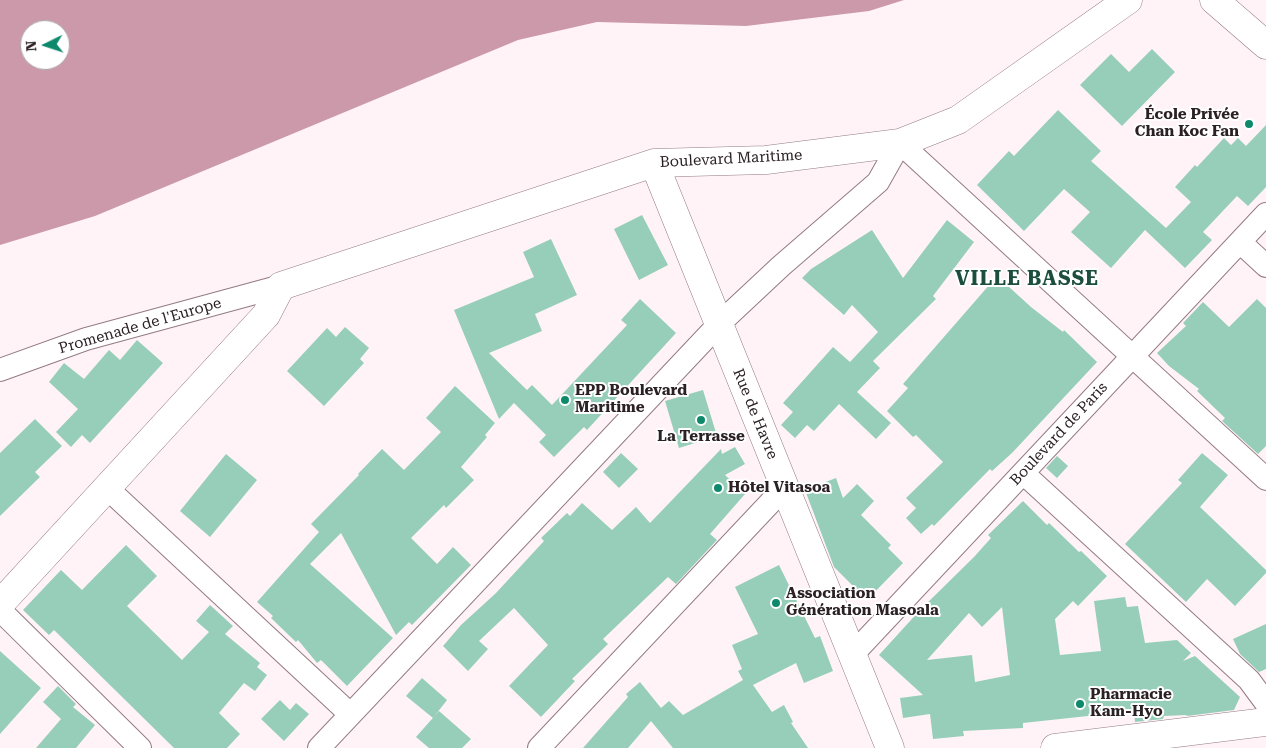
<!DOCTYPE html>
<meta charset="utf-8">
<style>
body{margin:0}
#map{position:relative;width:1266px;height:748px;overflow:hidden;background:#fff3f7;font-family:"Roboto Serif",serif}
canvas{display:block}
.north{position:absolute;left:20px;top:20px;width:50px;height:50px;box-sizing:border-box;background:#fff;border:1px solid #aaa6a7;border-radius:50%;rotate:266deg;font-size:14px;font-weight:700;line-height:20px;text-align:center;color:#2b2124}
.north::after{content:'';display:block;margin:auto;width:18px;height:22px;background:#0f896b;clip-path:polygon(50% 0,100% 100%,50% 72%,0 100%)}
</style>
<div id="map">
<canvas width="1266" height="748"></canvas>
<div class="north">N</div>
</div>
<script>
const g = document.querySelector('canvas').getContext('2d');
g.lineJoin = 'round';
function fill(path, color) { g.fillStyle = color; g.fill(path, 'evenodd'); }
const poly = rows => new Path2D(rows.map(r => 'M' + r).join(''));
function stroke(path, color, width, dash) { g.strokeStyle = color; g.lineWidth = width; g.lineCap = dash ? 'butt' : 'round'; g.setLineDash(dash || []); g.stroke(path); }
function write(font, color, halo, rows, align = 'center') {
  g.font = font + ' "Roboto Serif",serif'; g.lineWidth = 4; g.setLineDash([]); g.textBaseline = 'middle'; g.strokeStyle = halo; g.fillStyle = color; for (const [text, x, y, turn = 0] of rows) {
    g.save(); g.translate(x, y); g.rotate((+turn || 0) * Math.PI / 180); g.textAlign = isNaN(turn) ? turn : align; if (halo) g.strokeText(text, 0, 0); g.fillText(text, 0, 0); g.restore();
  }
}
fill(poly([
 [0,0,904,0,869,11,746,26,597,22,518,40,95,216,0,245],
 [30,30,60,30,60,60,30,60]
]), '#c9a');
fill(poly([
 [1152,49,1175,72,1122,126,1080,85,1111,54,1129,72],
 [1058,110,1101,151,1091,161,1166,228,1191,202,1175,187,1195,165,1197,167,1224,138,1231,145,1238,138,1246,146,1266,125,1266,187,1248,206,1237,196,1203,232,1212,240,1185,268,1145,230,1111,268,1071,232,1090,212,1064,189,1024,231,977,185,1009,151,1014,156],
 [642,215,668,265,639,280,614,229],
 [947,220,974,242,933,296,936,299,873,361,880,368,857,392,891,423,876,439,839,404,814,431,807,425,795,438,781,425,793,412,783,403,833,347,850,362,878,332,852,305,844,315,802,278,811,269,872,230,903,278],
 [551,239,577,295,535,314,542,331,489,353,527,390,532,385,552,405,627,325,621,320,640,299,676,333,587,430,584,427,554,457,539,442,546,435,514,403,499,419,454,310,534,277,523,252],
 [997,276,1031,307,1063,332,1064,330,1097,362,1012,453,992,471,990,469,934,526,932,524,921,534,906,518,916,508,906,498,943,462,916,435,913,437,887,411,908,388,903,384],
 [1257,299,1266,308,1266,446,1258,454,1222,421,1225,418,1197,391,1199,389,1169,366,1157,353,1186,326,1183,323,1203,302,1229,327],
 [345,327,369,348,360,359,364,363,324,406,287,371,327,328,336,337],
 [137,340,163,363,90,443,82,435,71,447,56,432,78,409,49,382,64,363,84,379,109,350,120,360],
 [455,386,495,423,485,435,487,437,461,467,474,480,446,508,444,505,411,538,437,564,453,547,471,565,412,625,409,622,396,635,341,533,310,564,393,638,347,686,321,660,317,663,298,640,296,642,271,618,273,616,257,602,319,532,311,524,359,475,358,474,382,449,404,470,441,432,426,418],
 [703,390,717,436,679,448,665,401],
 [35,419,62,446,35,472,40,477,0,516,0,453],
 [735,447,745,464,725,475,745,494,710,534,717,540,676,584,668,577,603,639,608,644,572,679,575,681,541,717,509,686,548,645,514,608,479,641,488,649,468,671,443,646,461,625,496,593,544,541,541,538,567,513,570,516,582,503,612,530,636,507,650,523,721,449,722,454],
 [621,453,638,469,619,488,603,472],
 [1202,453,1228,475,1200,507,1266,570,1266,573,1235,606,1207,579,1186,602,1125,544,1182,483,1178,480],
 [226,454,257,480,210,537,180,511],
 [1057,456,1068,466,1057,478,1046,468],
 [836,478,843,498,857,484,874,501,861,515,891,545,888,548,903,563,867,600,834,567,805,490],
 [1023,501,1047,525,1049,523,1079,552,1081,551,1107,576,1078,606,1073,601,1055,619,1060,655,1101,651,1094,601,1125,597,1127,607,1138,606,1145,643,1177,640,1191,653,1183,661,1195,656,1240,697,1234,710,1187,716,1186,715,1164,716,1163,719,1135,722,1134,711,1023,723,1023,728,963,731,964,736,933,739,930,714,903,718,900,698,923,695,879,655,921,609,974,557,991,538,988,535],
 [1002,607,1010,675,975,682,972,655,927,660,969,613,982,627],
 [126,545,157,576,127,606,182,660,209,632,196,621,210,605,233,626,225,634,260,663,257,667,267,675,255,691,244,683,219,713,240,734,227,748,174,748,54,630,49,635,23,610,61,570,82,590],
 [779,565,815,638,820,636,833,671,804,683,796,663,753,685,772,712,784,705,793,722,791,723,808,748,673,748,651,721,628,748,583,748,628,697,626,694,640,682,661,708,669,701,683,715,743,680,738,671,742,669,732,645,758,634,735,587],
 [1266,624,1266,669,1259,672,1240,654,1233,639],
 [0,651,41,688,0,734],
 [422,678,447,700,433,718,406,696],
 [58,686,76,704,73,707,95,725,76,748,36,748,61,719,43,702],
 [280,700,290,710,296,703,309,714,284,741,261,719],
 [439,711,471,739,462,748,429,748,416,737]
]), '#96ceb9');
const street = poly([
 [1240,242,1266,266],
 [0,370,86,339,281,286],
 [1023,473,1249,680,1266,703],
 [107,488,350,714],
 [0,610,140,748],
 [853,654,1266,214],
 [319,748,719,324,781,266,878,182,900,143,1266,479],
 [539,748,785,487]
]);
const secondary = poly([
 [1214,0,1266,45],
 [654,163,890,748],
 [0,604,266,315,281,286,654,163,766,160,900,143,958,120,1128,0],
 [1055,748,1266,722]
]);
stroke(street, '#947b83', 24);
stroke(secondary, '#947b83', 29);
stroke(street, '#fff', 22);
stroke(secondary, '#fff', 28);
for (const [x, y, r, color] of [
 [1249,124,5,"#0f896b"],
 [565,400,5,"#0f896b"],
 [701,420,5,"#0f896b"],
 [718,488,5,"#0f896b"],
 [776,603,5,"#0f896b"],
 [1080,704,5,"#0f896b"]
]) { const dot = new Path2D(); dot.arc(x, y, r, 0, 2 * Math.PI); g.fillStyle = color; g.fill(dot); stroke(dot, '#fff', 2); }
write('bold 15px', '#2b2124', '#fff', [
 ["École Privée",1239,115,"right"],
 ["Chan Koc Fan",1239,132,"right"],
 ["EPP Boulevard",575,391],
 ["Maritime",575,408],
 ["La Terrasse",701,437,"center"],
 ["Hôtel Vitasoa",728,488],
 ["Association",786,594],
 ["Génération Masoala",786,611],
 ["Pharmacie",1090,695],
 ["Kam-Hyo",1090,712]
], 'left');
write('15px', '#2b2124', '#fff', [
 ["Boulevard Maritime",731,159,-3],
 ["Promenade de l'Europe",140,326,-16],
 ["Rue de Havre",755,414,68],
 ["Boulevard de Paris",1059,434,-47]
]);
g.letterSpacing = '1px';
write('bold 20px', '#1c4e3e', '#fff', [
 ["VILLE BASSE",1027,279]
]);
g.letterSpacing = '0px';
</script>
